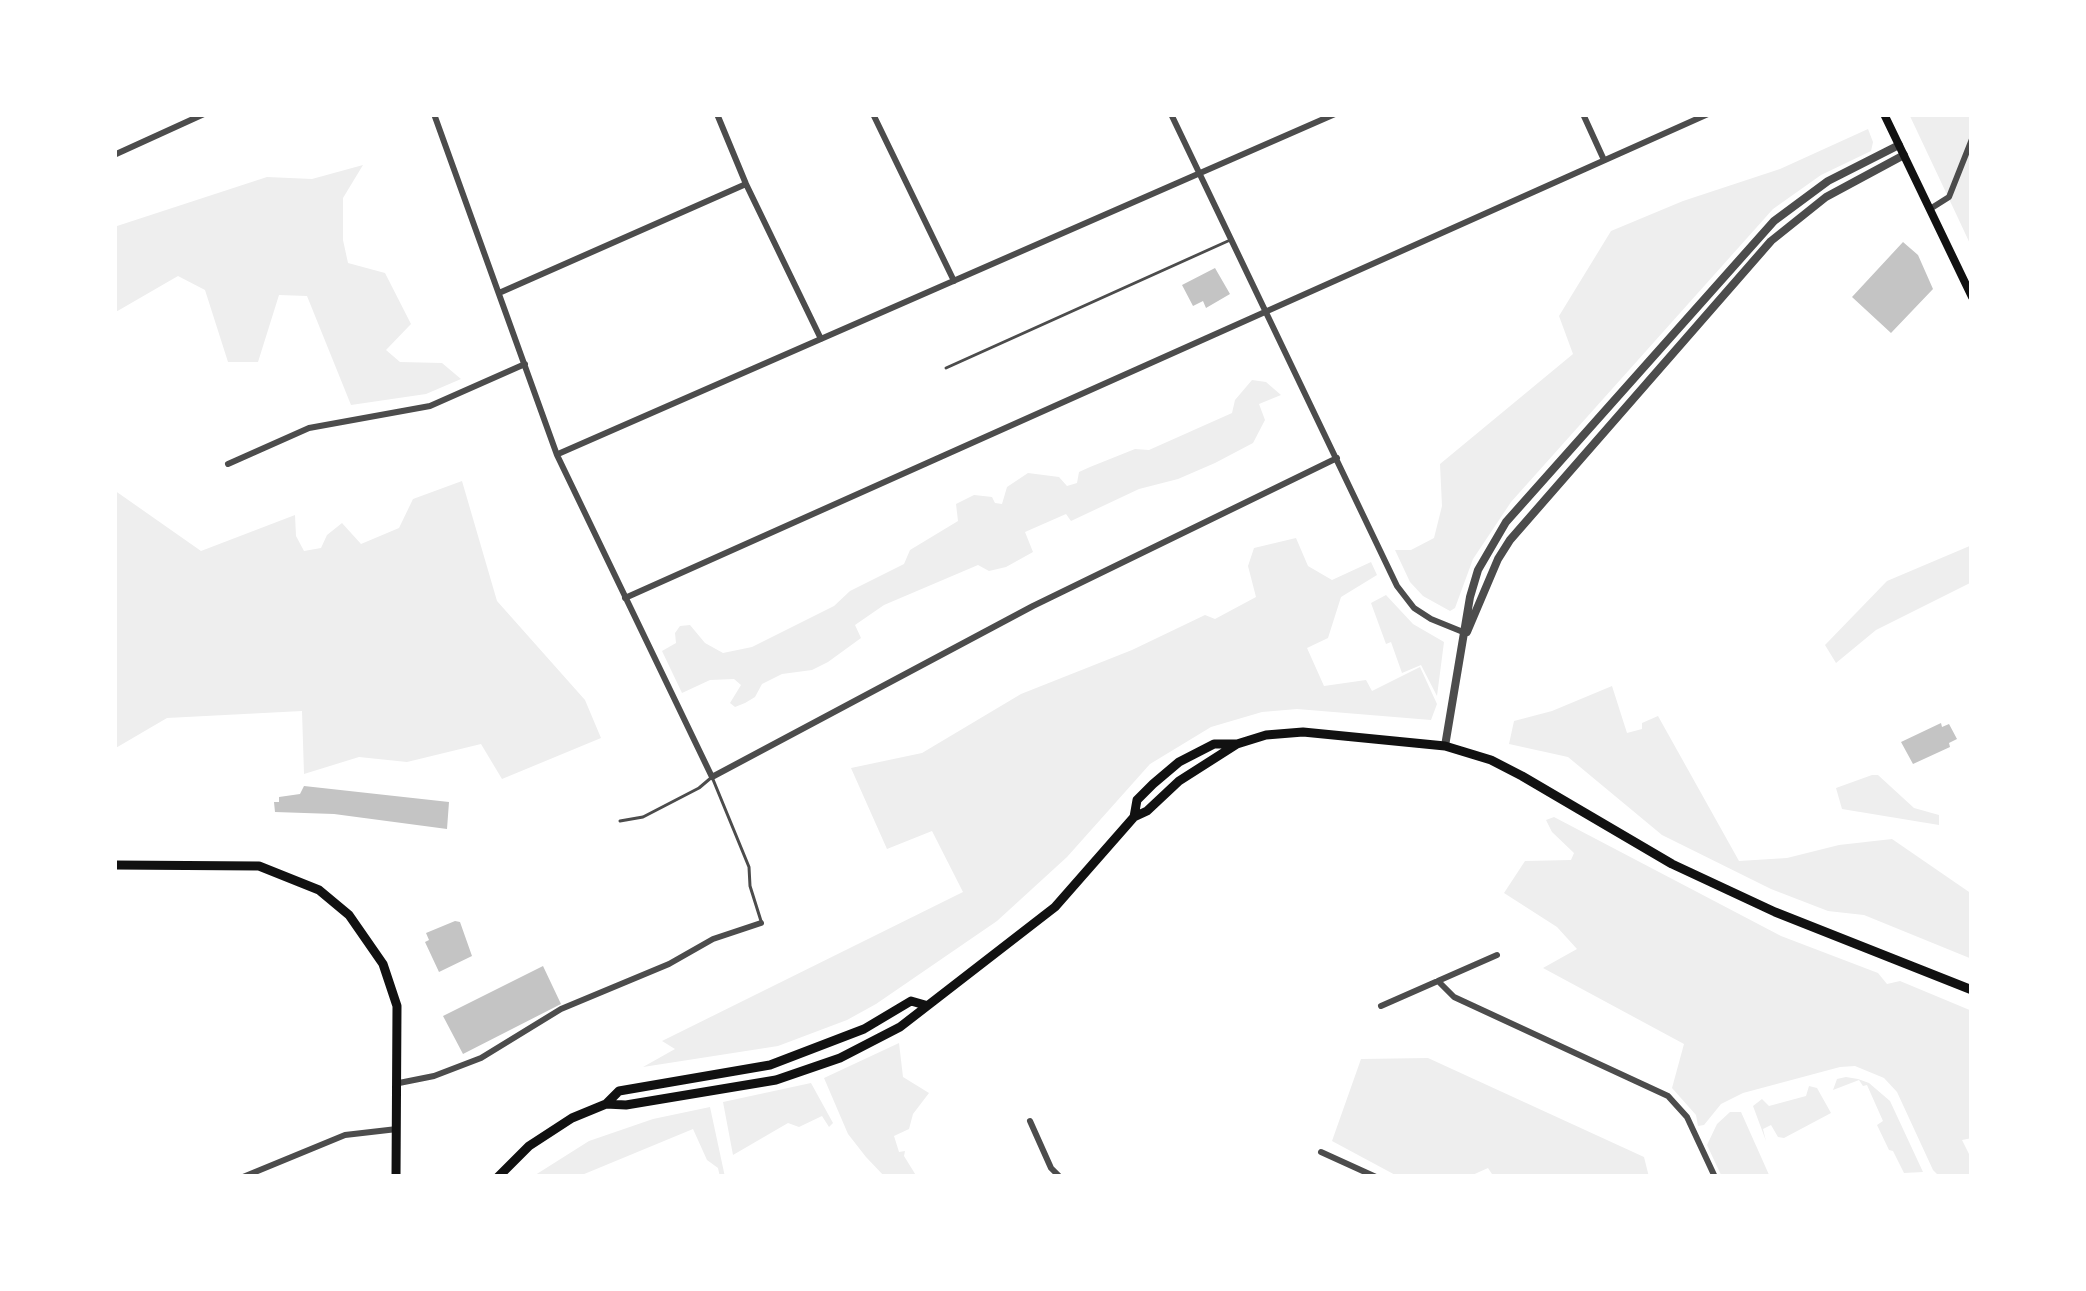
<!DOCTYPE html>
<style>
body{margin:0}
#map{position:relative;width:2086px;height:1291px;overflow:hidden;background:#fff;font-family:Roboto,sans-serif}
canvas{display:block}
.frame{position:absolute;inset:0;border:117px solid #fff;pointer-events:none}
</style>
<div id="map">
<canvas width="2086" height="1291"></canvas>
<div class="frame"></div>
</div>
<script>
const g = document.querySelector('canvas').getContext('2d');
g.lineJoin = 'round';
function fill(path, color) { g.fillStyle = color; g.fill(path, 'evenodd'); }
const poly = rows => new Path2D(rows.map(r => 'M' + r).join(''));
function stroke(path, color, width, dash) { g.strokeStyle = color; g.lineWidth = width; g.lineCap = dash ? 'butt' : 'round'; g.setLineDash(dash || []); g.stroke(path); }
fill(poly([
 [1909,114,1972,114,1972,248,1958,218],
 [1868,129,1873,142,1871,151,1821,175,1773,209,1511,502,1473,559,1455,608,1450,611,1423,596,1410,582,1395,550,1411,550,1434,538,1442,506,1440,464,1573,354,1559,316,1611,231,1683,201,1780,169],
 [363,165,343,198,343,240,348,263,385,273,411,324,386,350,400,362,442,363,461,379,426,394,351,405,307,296,279,295,258,362,228,362,205,290,178,276,114,313,114,227,267,177,312,179],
 [1252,380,1266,382,1281,395,1259,404,1265,420,1253,443,1215,463,1178,479,1139,489,1071,521,1066,514,1025,532,1033,552,1006,567,989,571,978,565,884,605,855,625,861,638,828,662,812,670,782,674,762,684,755,697,745,703,735,707,730,703,741,685,734,679,710,680,682,693,662,651,676,643,675,633,680,626,690,625,705,643,723,653,752,647,834,606,850,591,904,564,910,550,958,521,956,504,974,495,992,497,995,503,1002,504,1007,487,1028,473,1059,477,1067,486,1077,483,1079,472,1090,467,1135,449,1149,450,1232,413,1235,400],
 [462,481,497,601,585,700,601,738,502,779,481,744,407,762,359,757,304,774,302,711,167,718,114,749,114,490,201,551,295,515,296,536,304,551,321,548,327,535,342,523,361,544,399,528,413,499],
 [1296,538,1308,566,1332,580,1371,562,1377,575,1341,597,1328,638,1307,648,1324,686,1366,680,1372,691,1420,667,1437,704,1431,720,1297,709,1262,712,1211,727,1150,764,1067,857,997,921,876,1004,847,1020,778,1046,643,1067,675,1049,662,1041,963,892,932,831,887,849,851,768,922,753,1021,694,1132,650,1205,615,1215,619,1256,597,1248,566,1254,548],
 [1972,545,1972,582,1876,630,1836,663,1825,645,1887,581],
 [1386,595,1413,624,1444,642,1437,696,1421,665,1402,673,1391,642,1386,644,1371,603],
 [1612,686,1627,733,1642,729,1642,723,1658,716,1739,861,1787,858,1839,845,1892,839,1972,894,1972,959,1864,915,1828,911,1771,889,1662,835,1568,757,1509,744,1514,721,1552,711],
 [1872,775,1878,775,1914,808,1939,815,1939,825,1842,809,1836,788],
 [1554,817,1781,936,1878,973,1887,984,1900,981,1972,1011,1972,1138,1962,1140,1972,1160,1972,1177,1940,1177,1933,1170,1897,1092,1884,1078,1855,1066,1840,1067,1743,1093,1721,1104,1704,1125,1698,1126,1696,1115,1672,1088,1684,1044,1543,968,1577,949,1557,927,1504,893,1525,861,1571,860,1574,853,1552,832,1546,820],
 [899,1043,903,1077,929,1093,913,1114,909,1129,894,1136,899,1152,905,1151,904,1156,917,1177,885,1177,866,1157,848,1134,824,1078],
 [1428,1058,1644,1157,1649,1177,1494,1177,1488,1168,1468,1177,1399,1177,1332,1141,1361,1059],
 [1846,1077,1858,1079,1869,1083,1890,1101,1923,1172,1904,1173,1893,1151,1889,1150,1877,1125,1883,1121,1867,1085,1863,1086,1859,1080,1833,1090,1837,1079],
 [811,1083,833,1123,829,1127,822,1116,799,1127,788,1123,733,1155,723,1102],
 [1809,1086,1817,1088,1831,1113,1784,1138,1778,1137,1771,1125,1763,1129,1766,1141,1753,1106,1762,1099,1769,1106,1806,1096],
 [710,1107,725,1177,720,1177,718,1168,707,1160,693,1129,577,1177,532,1177,589,1141,653,1119],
 [1730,1112,1741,1112,1770,1177,1722,1177,1707,1145,1717,1124]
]), '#eee');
fill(poly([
 [1903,242,1918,255,1933,289,1891,333,1852,297],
 [1215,268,1230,294,1206,308,1203,301,1193,306,1182,285],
 [1941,723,1942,727,1949,724,1957,739,1949,743,1950,747,1913,764,1901,742],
 [304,786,449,802,447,829,334,814,275,812,274,802,279,802,279,797,300,794],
 [455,921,460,922,472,956,439,972,425,942,429,940,426,933],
 [543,966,561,1004,463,1054,443,1016]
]), '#c4c4c4');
stroke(poly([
 [946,368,1228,241],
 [620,821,643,817,699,788,712,777,749,867,750,886,761,921]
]), '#4c4c4c', 3);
stroke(poly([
 [434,114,557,455,712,777,1033,606,1337,458],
 [717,114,746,184,821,339],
 [873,114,954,281],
 [1171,114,1397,586,1414,608,1431,619,1463,632],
 [1583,114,1604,160],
 [114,155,204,114],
 [1930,209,1949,197,1972,139],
 [499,293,746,184],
 [558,454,1335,114],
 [228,464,309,428,430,406,525,364],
 [625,598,1708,114],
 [1438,981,1454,997,1668,1096,1687,1117,1715,1177],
 [1381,1006,1497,955],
 [399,1083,434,1076,481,1058,561,1009,669,964,713,939,761,923],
 [1030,1121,1051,1168,1060,1177],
 [1321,1152,1376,1177],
 [243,1177,345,1135,397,1129]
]), '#4c4c4c', 6);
stroke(poly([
 [1467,632,1498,559,1510,540,1771,241,1826,197,1904,155],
 [1445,746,1470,597,1478,570,1506,522,1774,221,1828,181,1899,145]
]), '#4c4c4c', 8);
stroke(poly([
 [1884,114,1972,297]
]), '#111', 8);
stroke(poly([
 [1134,817,1137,800,1153,784,1179,762,1214,744,1237,744,1266,735,1303,732,1445,746,1491,760,1522,776,1672,864,1775,912,1972,990],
 [114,865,259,866,319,890,349,915,383,964,397,1006,396,1177],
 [606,1104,626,1105,776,1080,840,1058,900,1027,1055,907,1134,817,1147,811,1179,781,1237,744],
 [498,1177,529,1146,572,1118,606,1104,619,1091,770,1065,864,1029,911,1001,925,1005]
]), '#111', 9);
</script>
